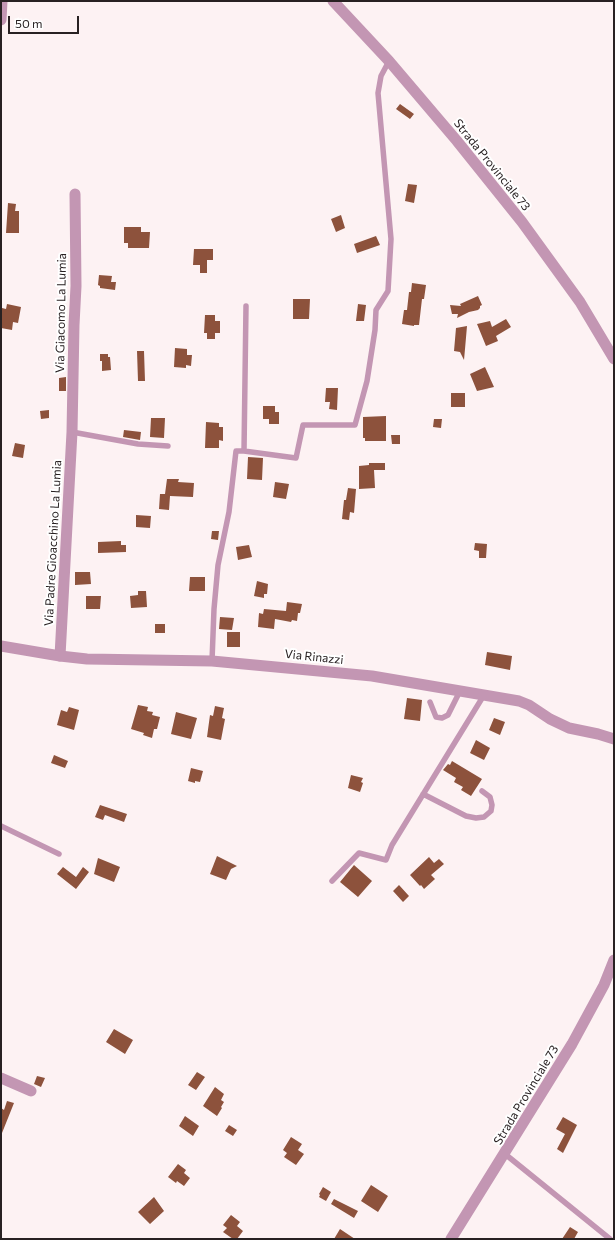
<!DOCTYPE html>
<style>
body{margin:0}
#map{position:relative;width:615px;height:1240px;overflow:hidden;background:#fdf2f3;font-family:Commissioner,sans-serif}
canvas{display:block}
.frame{position:absolute;inset:0;border:2px solid #282122;pointer-events:none}
.scale{position:absolute;left:8px;top:16px;width:71px;height:18px;box-sizing:border-box;border:2px solid #282122;border-top:0;padding-left:5px;font-size:12px;line-height:14px;white-space:nowrap;color:#282122;-webkit-text-stroke:3px #fff;paint-order:stroke}
</style>
<div id="map">
<canvas width="615" height="1240"></canvas>
<div class="frame"></div>
<div class="scale">50 m</div>
</div>
<script>
const g = document.querySelector('canvas').getContext('2d');
g.lineJoin = 'round';
function fill(path, color) { g.fillStyle = color; g.fill(path, 'evenodd'); }
const poly = rows => new Path2D(rows.map(r => 'M' + r).join(''));
function stroke(path, color, width, dash) { g.strokeStyle = color; g.lineWidth = width; g.lineCap = dash ? 'butt' : 'round'; g.setLineDash(dash || []); g.stroke(path); }
function write(font, color, halo, rows, align = 'center') {
  g.font = font + ' Commissioner,sans-serif'; g.lineWidth = 4; g.setLineDash([]); g.textBaseline = 'middle'; g.strokeStyle = halo; g.fillStyle = color; for (const [text, x, y, turn = 0] of rows) {
    g.save(); g.translate(x, y); g.rotate((+turn || 0) * Math.PI / 180); g.textAlign = isNaN(turn) ? turn : align; if (halo) g.strokeText(text, 0, 0); g.fillText(text, 0, 0); g.restore();
  }
}
fill(poly([
 [400,104,414,114,410,119,396,109],
 [408,184,417,185,414,203,405,201],
 [8,203,16,204,15,211,19,211,19,233,6,233],
 [341,215,345,228,336,232,331,219],
 [124,227,141,227,141,232,150,232,149,248,128,248,128,243,124,243],
 [376,236,380,245,357,253,354,244],
 [194,249,213,249,213,260,207,260,207,273,200,273,200,265,193,265],
 [99,275,112,276,111,282,116,282,115,290,100,288,100,286,98,285],
 [412,283,426,285,424,299,422,299,419,325,414,325,414,326,402,324,404,310,407,310,409,292,411,292],
 [478,296,482,305,480,306,480,308,478,310,469,312,457,318,458,314,452,314,450,305,461,306,460,304],
 [293,299,310,299,309,319,293,319],
 [7,304,21,307,18,323,13,322,12,330,1,328,2,308,6,309],
 [358,304,366,305,364,321,356,321],
 [205,315,215,315,215,321,220,321,220,333,215,333,215,339,207,339,207,333,204,333],
 [506,319,511,327,496,336,498,341,486,346,477,324,490,321,492,327],
 [467,326,465,349,464,360,460,352,454,351,456,328],
 [175,348,187,349,187,355,192,355,191,366,186,365,186,368,174,367],
 [137,351,144,351,145,381,138,381],
 [100,354,108,354,108,357,110,357,111,370,102,371,102,361,100,361],
 [485,367,494,387,477,391,470,374],
 [66,377,66,391,59,391,59,378],
 [326,388,338,388,337,410,329,409,330,402,325,402],
 [451,393,465,393,465,407,451,407],
 [263,406,275,406,275,412,279,412,279,424,269,424,269,419,263,419],
 [49,410,49,418,41,419,40,411],
 [386,416,386,441,365,441,365,438,363,438,363,417],
 [151,418,165,418,164,438,150,437],
 [434,419,442,419,441,428,433,427],
 [206,422,219,423,219,427,223,427,223,441,219,440,219,448,205,448],
 [124,430,141,432,140,440,123,437],
 [391,435,400,435,400,444,392,444],
 [15,443,25,445,23,458,12,456],
 [248,457,263,458,262,480,247,479],
 [369,463,385,463,385,470,374,470,375,488,359,489,359,466,369,465],
 [167,479,179,479,178,482,194,483,193,497,170,496,169,510,159,509,160,494,165,494],
 [275,482,289,484,286,499,273,497],
 [348,488,356,489,354,513,350,512,349,520,342,519,344,500,346,500],
 [136,515,151,516,150,528,136,527],
 [212,531,219,531,218,540,211,539],
 [121,541,121,545,126,545,126,552,98,553,98,542],
 [475,543,487,544,486,558,479,558,479,551,474,550],
 [249,545,252,557,238,560,236,547],
 [75,572,90,572,91,584,75,585],
 [190,577,205,577,205,591,189,591],
 [257,581,268,584,267,594,264,594,264,598,254,596],
 [138,591,146,591,147,607,131,608,130,596,138,595],
 [86,596,101,596,100,609,86,609],
 [287,602,302,604,300,613,298,613,297,621,292,620,291,622,275,619,274,629,258,627,259,613,263,614,264,609,286,611],
 [220,617,234,618,232,630,219,629],
 [155,624,165,624,165,633,155,633],
 [227,632,240,632,240,647,227,647],
 [487,652,512,656,510,670,485,665],
 [407,698,422,700,420,721,404,719],
 [138,705,148,707,147,711,153,712,152,715,160,717,157,729,154,729,152,738,143,735,144,733,131,729],
 [215,706,224,708,222,718,225,719,221,740,207,737,210,715,213,716],
 [69,707,79,710,74,730,57,725,61,710,67,712],
 [176,712,197,718,191,739,171,734],
 [494,718,505,722,500,735,489,730],
 [476,740,490,748,484,760,470,753],
 [54,755,68,761,65,768,51,763],
 [452,761,482,779,471,796,461,790,463,787,454,782,456,778,443,770,448,764,450,765],
 [191,768,203,771,200,782,195,781,195,783,188,781],
 [351,775,363,778,361,782,363,783,360,792,348,788],
 [100,805,127,814,124,822,105,815,103,820,95,817],
 [217,856,237,866,231,869,226,880,210,874],
 [429,857,434,863,439,859,444,864,431,875,435,879,424,889,421,885,420,886,410,875],
 [98,858,120,867,114,882,94,874],
 [354,865,372,881,358,897,340,882],
 [63,867,76,877,83,867,89,872,76,889,57,874],
 [399,885,409,896,403,902,393,891],
 [114,1029,133,1040,125,1054,106,1042],
 [197,1072,205,1077,196,1090,188,1085],
 [37,1076,45,1078,41,1087,34,1084],
 [215,1087,224,1094,221,1100,224,1102,221,1107,222,1108,217,1116,203,1106],
 [7,1101,14,1103,2,1133,1,1108,4,1110],
 [185,1116,199,1126,193,1136,179,1126],
 [563,1117,577,1125,563,1153,557,1149,565,1134,556,1129],
 [229,1125,237,1130,233,1136,225,1131],
 [291,1137,302,1144,298,1150,304,1154,296,1165,284,1157,287,1153,283,1150],
 [178,1164,186,1170,184,1173,190,1178,184,1186,177,1181,176,1183,168,1177],
 [371,1185,388,1196,378,1212,361,1201],
 [323,1187,331,1192,326,1201,319,1197,320,1195,319,1194],
 [154,1197,164,1211,150,1224,138,1212],
 [334,1199,358,1211,354,1218,331,1204],
 [231,1215,240,1222,237,1226,243,1231,237,1239,233,1239,223,1232,227,1228,223,1225],
 [570,1227,578,1232,574,1239,562,1239],
 [340,1229,355,1239,334,1239]
]), '#8d523c');
stroke(poly([
 [72,432,138,444,168,446],
 [244,451,246,306],
 [212,661,214,609,218,565,229,512,236,451,244,451,296,458,303,425,355,425,367,381,375,330,376,310,388,291,391,239,378,93,381,76,389,61],
 [430,702,436,717,442,718,448,715,460,691],
 [423,794,466,816,476,818,484,817,491,811,492,805,490,797,482,791],
 [1,826,59,854],
 [332,881,359,853,386,860,392,845,484,695],
 [505,1154,610,1239]
]), '#c396b3', 5.5);
stroke(poly([
 [1,20,2,1],
 [60,656,72,432,74,325,76,286,75,194],
 [1,1078,31,1091]
]), '#c396b3', 11);
stroke(poly([
 [333,1,389,61,457,141,522,222,580,302,614,359],
 [1,646,60,656,87,659,212,661,372,676,519,701,529,705,550,719,569,728,598,734,614,739],
 [451,1239,572,1044,604,985,614,960]
]), '#c396b3', 11);
write('12px', '#282122', '#fff', [
 ["Strada Provinciale 73",492,165,51],
 ["Via Giacomo La Lumia",61,313,-89],
 ["Via Padre Gioacchino La Lumia",53,543,-87],
 ["Via Rinazzi",314,657,6],
 ["Strada Provinciale 73",526,1095,-59]
]);
</script>
